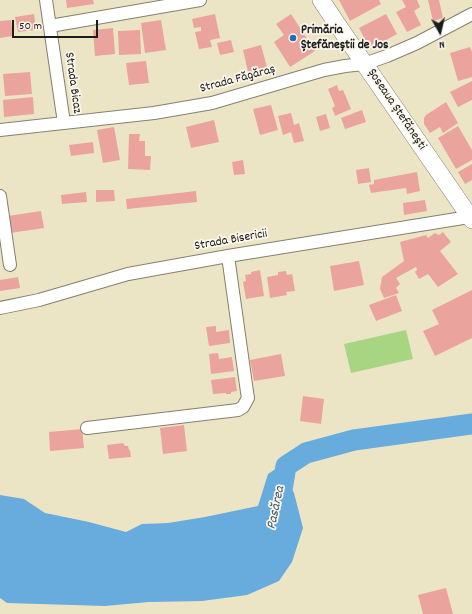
<!DOCTYPE html>
<meta charset="utf-8">
<style>
body{margin:0}
#map{position:relative;width:472px;height:614px;overflow:hidden;background:#ece5c5;font-family:Dekko,sans-serif}
canvas{display:block}
.north{position:absolute;left:420px;top:12px;width:40px;height:40px;-webkit-text-stroke:3px #fbf7ec;paint-order:stroke;rotate:172deg;font-size:11px;font-weight:700;line-height:16px;text-align:center;color:#1c1c1c}
.north::after{content:'';display:block;margin:auto;width:14px;height:18px;background:#1c1c1c;clip-path:polygon(50% 0,100% 100%,50% 72%,0 100%)}
.scale{position:absolute;left:12px;top:20px;width:86px;height:18px;box-sizing:border-box;border:2px solid #1c1c1c;border-top:0;padding-left:5px;font-size:12px;line-height:14px;white-space:nowrap;color:#1c1c1c;-webkit-text-stroke:3px #fbf7ec;paint-order:stroke}
</style>
<div id="map">
<canvas width="472" height="614"></canvas>
<div class="north">N</div>
<div class="scale">50 m</div>
</div>
<script>
const g = document.querySelector('canvas').getContext('2d');
g.lineJoin = 'round';
function fill(path, color) { g.fillStyle = color; g.fill(path, 'evenodd'); }
const poly = rows => new Path2D(rows.map(r => 'M' + r).join(''));
function stroke(path, color, width, dash) { g.strokeStyle = color; g.lineWidth = width; g.lineCap = dash ? 'butt' : 'round'; g.setLineDash(dash || []); g.stroke(path); }
function write(font, color, halo, rows, align = 'center') {
  g.font = font + ' Dekko,sans-serif'; g.lineWidth = 3.5; g.setLineDash([]); g.textBaseline = 'middle'; g.strokeStyle = halo; g.fillStyle = color; for (const [text, x, y, turn = 0] of rows) {
    g.save(); g.translate(x, y); g.rotate((+turn || 0) * Math.PI / 180); g.textAlign = isNaN(turn) ? turn : align; if (halo) g.strokeText(text, 0, 0); g.fillText(text, 0, 0); g.restore();
  }
}
fill(poly([
 [406,330,413,359,351,373,344,344]
]), '#a7d582');
fill(poly([
 [280,466,294,493,303,528,292,562,279,581,247,595,202,601,149,602,105,606,7,603,0,598,0,495,24,499,45,513,89,522,126,532,142,524,168,523,205,517,258,506,268,474]
]), '#68abdd');
stroke(poly([
 [280,502,286,466,306,453,354,440,472,424]
]), '#68abdd', 21);
fill(poly([
 [66,0,93,0,94,4,67,8],
 [339,0,379,0,381,4,350,21],
 [402,0,417,0,420,7,414,11,421,25,407,32,396,12,406,7],
 [428,0,439,0,443,18,433,21],
 [34,14,36,30,18,32,15,17],
 [215,14,220,38,210,40,212,47,199,49,195,32,201,31,201,27,194,28,192,19],
 [291,14,315,51,290,67,274,42,284,35,276,24],
 [386,14,397,34,370,49,359,28],
 [11,20,13,36,0,38,0,21],
 [161,20,166,50,145,53,141,23],
 [113,28,115,54,95,56,93,30],
 [140,30,141,54,119,55,118,31],
 [231,40,234,52,220,55,217,43],
 [261,45,268,71,249,76,243,50],
 [470,47,472,52,472,77,458,81,450,53],
 [146,61,149,83,129,85,126,63],
 [30,72,32,94,5,96,3,74],
 [472,81,472,100,458,107,450,92],
 [337,85,339,91,343,90,351,109,335,116,332,108,335,106,328,89],
 [33,97,34,114,4,117,3,100],
 [446,102,458,123,443,133,440,127,430,133,424,124,424,118,426,115],
 [271,105,278,130,260,135,253,109],
 [362,110,366,122,345,129,341,118],
 [291,113,294,125,299,123,304,141,294,143,291,132,283,135,278,116],
 [326,114,330,128,320,131,316,117],
 [214,120,219,142,191,148,186,127],
 [458,126,472,150,472,160,456,169,438,138],
 [114,127,120,160,103,163,97,130],
 [129,134,140,134,139,141,145,141,145,156,151,156,150,170,128,169],
 [93,142,94,153,71,156,69,145],
 [243,160,245,174,234,175,232,162],
 [472,164,472,180,465,184,458,172],
 [369,168,371,182,358,184,356,170],
 [417,172,420,191,407,194,406,188,371,193,369,185,374,184,374,180],
 [96,190,114,190,115,201,96,202],
 [196,191,197,202,127,209,126,199],
 [86,192,87,202,62,204,61,195],
 [425,200,427,211,404,215,403,203],
 [41,211,44,228,10,233,8,216],
 [443,232,451,242,440,251,458,274,438,287,428,274,419,279,415,272,417,270,416,267,396,278,400,284,396,288,399,293,384,298,380,289,382,277,404,261,400,242,426,235,428,238,435,233,439,235],
 [359,261,364,285,334,291,330,266],
 [260,270,264,296,246,299,243,282,246,281,245,275,251,274,251,272],
 [286,271,287,275,292,274,295,291,286,292,287,295,270,298,267,277,278,275,278,272],
 [18,277,20,288,0,291,0,280],
 [472,290,472,338,435,356,423,331,439,324,432,310],
 [396,295,402,311,376,321,369,305],
 [216,326,216,332,229,330,230,343,209,346,206,327],
 [218,353,219,359,232,357,234,371,211,374,209,354],
 [281,354,285,376,254,381,250,360],
 [235,377,237,391,231,392,231,394,226,394,226,393,213,394,211,380],
 [303,396,324,399,321,424,300,421],
 [184,425,187,451,163,454,160,428],
 [82,429,84,448,50,451,49,432],
 [123,443,125,446,128,446,129,450,130,450,131,457,109,459,107,445],
 [446,588,453,614,423,614,418,595]
]), '#eba39e');
const street = poly([
 [46,0,64,123],
 [50,26,200,0],
 [0,130,154,113,212,103,324,70,345,66,364,64,387,56,417,43,472,14],
 [0,196,10,265],
 [0,308,39,300,128,274,228,256,469,217],
 [87,428,238,410,243,407,248,398,247,392,228,256]
]);
const secondary = poly([
 [321,0,337,24,472,220]
]);
stroke(street, '#848070', 14);
stroke(secondary, '#848070', 18);
stroke(street, '#fff', 12);
stroke(secondary, '#fff', 17);
for (const [x, y, r, color] of [
 [293,38,4,"#1f6fb2"]
]) { const dot = new Path2D(); dot.arc(x, y, r, 0, 2 * Math.PI); g.fillStyle = color; g.fill(dot); stroke(dot, '#fbf7ec', 1.5); }
write('bold 13px', '#1c1c1c', '#fbf7ec', [
 ["Primăria",301,31],
 ["Ștefăneștii de Jos",301,46]
], 'left');
write('13px', '#1c1c1c', '#fbf7ec', [
 ["Strada Făgăraș",238,80,-15],
 ["Strada Bicaz",72,83,82],
 ["Șoseaua Ștefănești",396,110,56],
 ["Strada Bisericii",231,241,-10]
]);
write('italic 14px', '#3e5c73', '#fbf7ec', [
 ["Pasărea",277,508,-78]
]);
</script>
